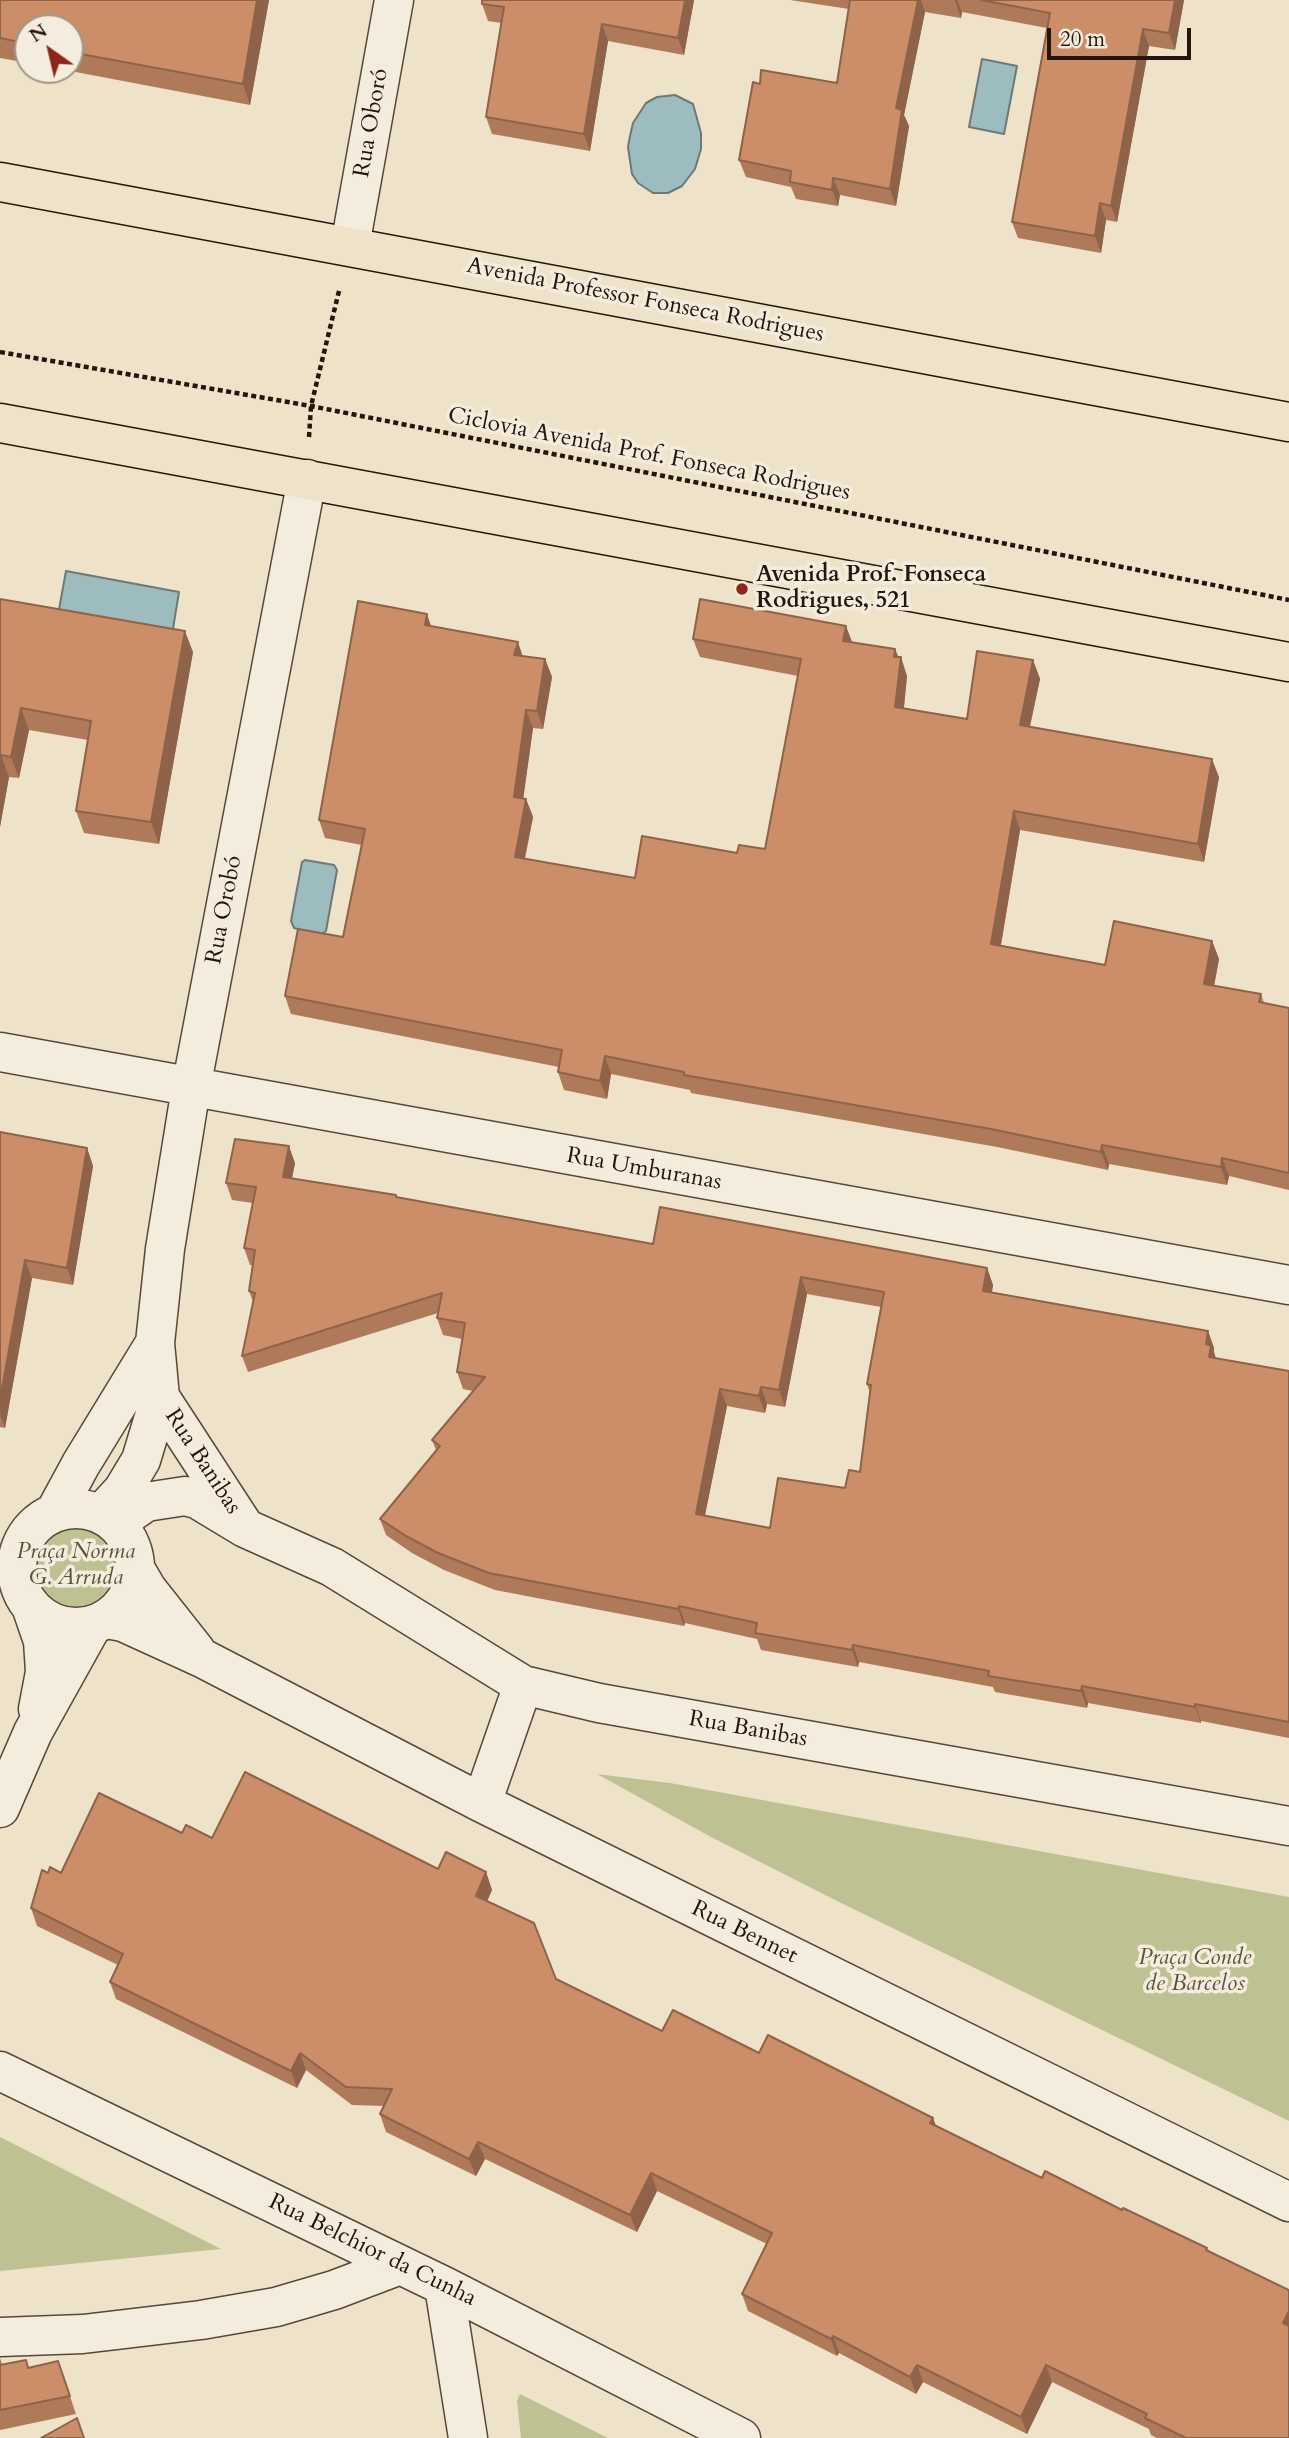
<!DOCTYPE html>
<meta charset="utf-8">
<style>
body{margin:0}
#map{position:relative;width:1289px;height:2438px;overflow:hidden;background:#eee2c9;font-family:Cardo,serif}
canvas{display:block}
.north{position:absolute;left:14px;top:14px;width:70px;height:70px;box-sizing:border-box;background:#f4ecdc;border:2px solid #a19689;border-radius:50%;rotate:326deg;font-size:19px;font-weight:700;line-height:28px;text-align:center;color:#25150d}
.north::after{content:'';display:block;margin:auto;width:24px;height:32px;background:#8f2418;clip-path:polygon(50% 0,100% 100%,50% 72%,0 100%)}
.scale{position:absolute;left:1047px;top:28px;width:144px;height:32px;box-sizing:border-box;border:4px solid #25150d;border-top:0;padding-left:9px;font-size:21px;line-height:24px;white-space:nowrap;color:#25150d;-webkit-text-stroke:5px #f4ecdc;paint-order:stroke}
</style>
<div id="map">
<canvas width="1289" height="2438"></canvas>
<div class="north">N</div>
<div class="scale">20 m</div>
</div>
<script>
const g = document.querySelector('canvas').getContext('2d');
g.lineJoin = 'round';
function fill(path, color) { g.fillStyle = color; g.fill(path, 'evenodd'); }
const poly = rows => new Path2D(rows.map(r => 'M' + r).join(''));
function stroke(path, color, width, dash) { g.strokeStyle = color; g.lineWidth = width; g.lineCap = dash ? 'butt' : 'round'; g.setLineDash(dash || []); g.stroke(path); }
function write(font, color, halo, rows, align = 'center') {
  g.font = font + ' Cardo,serif'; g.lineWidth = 7; g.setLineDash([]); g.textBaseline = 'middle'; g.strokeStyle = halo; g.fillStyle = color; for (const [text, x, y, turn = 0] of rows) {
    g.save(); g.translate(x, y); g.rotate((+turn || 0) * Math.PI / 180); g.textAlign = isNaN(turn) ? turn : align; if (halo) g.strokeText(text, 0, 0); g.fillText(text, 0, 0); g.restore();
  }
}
fill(poly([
 '35 1567a41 41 0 1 1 82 0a41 41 0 1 1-82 0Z',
 [597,1774,670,1783,1289,1897,1289,2121,837,1901,711,1837],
 [0,2137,221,2249,0,2271],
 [520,2394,608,2438,521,2438,517,2401]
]), '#bec293');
const water = poly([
 [982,59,1017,66,1004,134,969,127,982,59],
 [675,95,693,104,701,133,701,149,695,169,682,186,668,193,653,193,638,183,632,174,628,147,630,136,633,123,646,103,657,97,675,95],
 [66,571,179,592,170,647,56,626,66,571],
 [305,860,334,865,337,870,326,931,320,935,294,928,291,921,302,862,305,860]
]);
fill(water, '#9cbcbf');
stroke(water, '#6c7978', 2);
const minor = poly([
 [350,246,394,0],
 [0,1052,1289,1285],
 [160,1397,242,1523],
 '17 1568a59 59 0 1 1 118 0a59 59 0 1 1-118 0Z',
 [55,1512,81,1464,155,1343],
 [101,1514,123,1490,141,1460,160,1397,155,1343,165,1249,191,1088,307,479],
 [120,1527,130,1513,146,1502,185,1496,197,1499,245,1528,332,1567,523,1685,599,1703,1289,1826],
 [136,1570,147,1589,196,1651],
 [32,1609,43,1641,45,1672,38,1709],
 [107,1619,123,1622,202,1658,482,1803,1289,2202],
 [482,1803,523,1685],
 [0,1808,33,1732,92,1626],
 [0,2071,444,2286,741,2438],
 [444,2286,468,2438],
 [0,2337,83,2334,201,2320,276,2307,334,2290,400,2265]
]);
const highway = poly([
 [0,182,1289,422],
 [0,423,1289,662]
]);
stroke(minor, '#57483c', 41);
stroke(highway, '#25150d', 41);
stroke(poly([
 [0,352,311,406,1289,600],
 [309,437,311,406,339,291]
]), '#25150d', 4.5, [5, 3.5]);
stroke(minor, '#f4ecdc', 38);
stroke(highway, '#eee2c9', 38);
fill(poly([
 [0,0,269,0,250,105,65,70,70,70,70,28,28,28,28,63,0,58],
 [482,0,694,0,684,55,608,41,590,151,492,134,486,117,502,23,488,21,482,4],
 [790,0,1184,0,1175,50,1149,46,1117,222,1106,220,1101,253,1018,238,1012,222,1047,28,962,12,961,18,925,12,904,115,909,126,896,206,840,195,838,206,796,199,791,187,746,177,739,160,760,84,837,83,849,9],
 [0,599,193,652,159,844,84,833,76,811,88,740,29,730,19,778,9,777,0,827],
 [431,626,523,656,545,659,552,677,543,729,533,728,523,798,526,799,533,817,525,859,635,878,737,853,765,849,798,676,700,657,693,639,852,643,895,649,907,676,904,708,967,719,1033,660,1040,679,1030,727,1219,777,1204,862,1020,830,1001,945,1105,965,1212,941,1219,959,1214,986,1261,994,1264,1003,1289,1008,1289,1190,1229,1176,1227,1185,1109,1164,1108,1170,997,1147,691,1093,690,1090,611,1074,607,1099,564,1090,558,1072,559,1067,291,1014,285,996,343,937,362,845,325,838,319,820],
 [0,1132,87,1148,93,1166,73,1285,32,1278,5,1428,0,1427],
 [295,1163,292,1178,396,1195,397,1197,653,1244,987,1268,993,1285,992,1292,1208,1331,1214,1348,1214,1352,1215,1358,1289,1371,1289,1738,1201,1721,1201,1723,1088,1703,1087,1708,995,1692,993,1687,859,1662,858,1667,761,1650,757,1639,685,1623,684,1626,495,1590,444,1570,412,1553,386,1535,380,1519,436,1450,432,1440,473,1391,463,1389,457,1372,462,1339,443,1335,437,1318,438,1313,248,1372,242,1356,253,1302,249,1291,253,1265,250,1265,244,1248,253,1203,232,1200,226,1183],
 [807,1294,881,1307,867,1384,870,1393,860,1472,845,1488,770,1528,705,1515,727,1406,765,1413,767,1404,785,1407],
 [182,1833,438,1869,486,1872,492,1890,487,1901,556,1979,662,2031,759,2053,933,2118,936,2126,1042,2178,1122,2210,1208,2251,1289,2438,1157,2438,1151,2435,1149,2429,1052,2382,1027,2434,923,2382,916,2394,839,2353,837,2356,748,2311,742,2294,767,2244,657,2191,637,2232,485,2159,476,2176,386,2132,380,2114,384,2106,352,2105,306,2070,297,2088,116,1999,110,1982,118,1965,37,1926,31,1908,48,1873,61,1873],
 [0,2358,2,2364,26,2360,29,2368,58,2361,76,2414,0,2430]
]), '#af7a5a');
fill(poly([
 [257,0,269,0,250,105,243,84],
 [685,0,694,0,684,55,678,38],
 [918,0,921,0,925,12,904,115,909,126,896,206,890,189,896,108],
 [955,0,957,0,962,12,961,18],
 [1175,0,1184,0,1175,50,1169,33],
 [602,24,608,41,590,151,584,134],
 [1143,29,1149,46,1117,222,1111,206],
 [833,178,840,195,838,206,832,190],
 [1100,203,1106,220,1101,253,1095,236],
 [427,614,433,632,425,625],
 [846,626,853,644,843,641],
 [185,631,193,652,159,844,151,822],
 [518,642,524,660,514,655],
 [895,649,900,663,901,657,907,676,902,725,895,707],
 [545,659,552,677,543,729,537,711],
 [1033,660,1040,679,1026,743,1020,725],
 [21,708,29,730,19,778,11,757],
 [526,710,533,728,521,815,514,797],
 [1,755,9,777,0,827,0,763],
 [1212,759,1219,777,1204,862,1198,844],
 [526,799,533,817,521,875,515,857],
 [1014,811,1020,830,998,962,991,944],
 [1212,941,1219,959,1211,1002,1204,984],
 [605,1056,611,1074,607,1099,600,1081],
 [1102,1145,1109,1164,1108,1170,1101,1152],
 [289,1146,295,1163,289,1193,283,1177],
 [87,1148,93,1166,73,1285,67,1268],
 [1222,1158,1229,1176,1227,1185,1221,1167],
 [25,1260,32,1278,5,1428,0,1415,0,1400],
 [987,1268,993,1285,989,1308,983,1291],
 [801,1277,807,1294,785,1407,779,1390],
 [1208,1331,1214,1348,1214,1352,1217,1362,1215,1373,1206,1344],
 [761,1387,767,1404,765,1413,759,1396],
 [720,1389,727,1406,702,1530,696,1514],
 [679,1606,685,1623,684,1626,678,1609],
 [853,1645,859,1662,858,1667,852,1650],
 [1082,1686,1088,1703,1087,1708,1081,1691],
 [1195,1704,1201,1721,1201,1723,1195,1707],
 [486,1872,492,1890,482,1913,476,1896],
 [300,2053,306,2070,297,2088,291,2071],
 [933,2118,939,2135,930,2123],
 [478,2142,485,2159,476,2176,469,2159],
 [651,2173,657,2191,637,2232,630,2215],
 [1289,2311,1289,2338,1283,2323],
 [833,2336,839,2353,837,2356,831,2339],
 [917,2365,923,2382,916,2394,910,2377],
 [1046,2365,1052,2382,1027,2434,1021,2417]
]), '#8f634a');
const building = poly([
 [0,0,257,0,243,84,70,52,70,28,28,28,28,44,0,38,0,0],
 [482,0,685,0,678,38,602,24,584,134,486,117,504,7,482,4,482,0],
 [850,0,918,0,896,108,902,110,890,189,833,178,832,190,790,182,791,171,739,160,753,82,760,84,761,70,837,83,850,0],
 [981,0,1175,0,1169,33,1143,29,1111,206,1100,203,1095,236,1012,222,1050,13,981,0],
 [0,599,185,631,151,822,76,811,91,721,21,708,11,757,1,755,0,763,0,599],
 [700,599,846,626,843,641,895,649,894,657,901,657,895,707,967,719,977,651,1033,660,1020,725,1212,759,1198,844,1014,811,991,944,1105,965,1114,921,1212,941,1204,984,1261,994,1259,1002,1289,1008,1289,1173,1222,1158,1221,1167,1102,1145,1101,1152,991,1129,684,1075,684,1072,605,1056,600,1081,558,1072,562,1050,285,996,298,929,343,937,365,829,319,820,358,601,427,614,425,625,518,642,514,655,545,659,537,711,526,710,514,797,526,799,515,857,635,878,642,836,737,853,739,845,765,849,801,659,693,639,700,599],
 [0,1132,87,1148,67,1268,25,1260,0,1400,0,1132],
 [235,1139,289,1146,283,1177,396,1195,396,1197,653,1244,660,1207,987,1268,983,1291,1208,1331,1206,1344,1211,1346,1209,1357,1289,1371,1289,1722,1195,1704,1195,1707,1082,1686,1081,1691,988,1676,989,1671,853,1645,852,1650,755,1633,757,1623,679,1606,678,1609,489,1573,438,1553,406,1536,380,1519,440,1446,432,1440,485,1377,457,1372,465,1323,437,1318,442,1293,242,1356,255,1293,249,1291,255,1250,244,1248,256,1187,226,1183,235,1139],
 [801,1277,884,1292,867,1384,871,1385,860,1472,849,1470,845,1488,778,1478,770,1528,696,1514,720,1389,759,1396,761,1387,779,1390,801,1277],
 [245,1772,438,1869,446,1852,486,1872,476,1896,534,1923,556,1979,662,2031,673,2010,759,2053,768,2035,933,2118,930,2123,1042,2178,1045,2171,1122,2210,1123,2208,1207,2248,1206,2250,1289,2290,1289,2311,1283,2323,1289,2326,1289,2438,1184,2438,1184,2437,1145,2418,1147,2414,1046,2365,1021,2417,917,2365,910,2377,833,2336,831,2339,742,2294,772,2233,651,2173,630,2215,478,2142,469,2159,380,2114,392,2089,346,2087,300,2053,291,2071,110,1982,123,1954,31,1908,42,1870,48,1873,50,1867,61,1873,99,1793,182,1833,186,1825,212,1838,245,1772],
 [26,2360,28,2368,58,2361,70,2396,0,2410,0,2365,26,2360],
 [77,2418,84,2438,41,2438,77,2418]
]);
fill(building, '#cc8e69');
stroke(building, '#8f634a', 2);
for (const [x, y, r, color] of [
 [742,589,7,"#8f2418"]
]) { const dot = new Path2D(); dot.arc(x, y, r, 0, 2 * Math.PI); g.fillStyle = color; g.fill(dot); stroke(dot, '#f4ecdc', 2.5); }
write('23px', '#25150d', '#f4ecdc', [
 ["Rua Oboró",372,123,-80],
 ["Avenida Professor Fonseca Rodrigues",645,301,11],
 ["Ciclovia Avenida Prof. Fonseca Rodrigues",649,455,11],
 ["Rua Orobó",225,910,-79],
 ["Rua Umburanas",644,1170,10],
 ["Rua Banibas",202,1462,57],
 ["Rua Banibas",748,1730,10],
 ["Rua Bennet",744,1933,26],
 ["Rua Belchior da Cunha",372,2251,26]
]);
write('bold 23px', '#25150d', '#f4ecdc', [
 ["Avenida Prof. Fonseca",756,576],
 ["Rodrigues, 521",756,602]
], 'left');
write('italic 23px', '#5b523c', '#f4ecdc', [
 ["Praça Norma",76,1553],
 ["G. Arruda",76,1579],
 ["Praça Conde",1195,1959],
 ["de Barcelos",1195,1985]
]);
</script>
